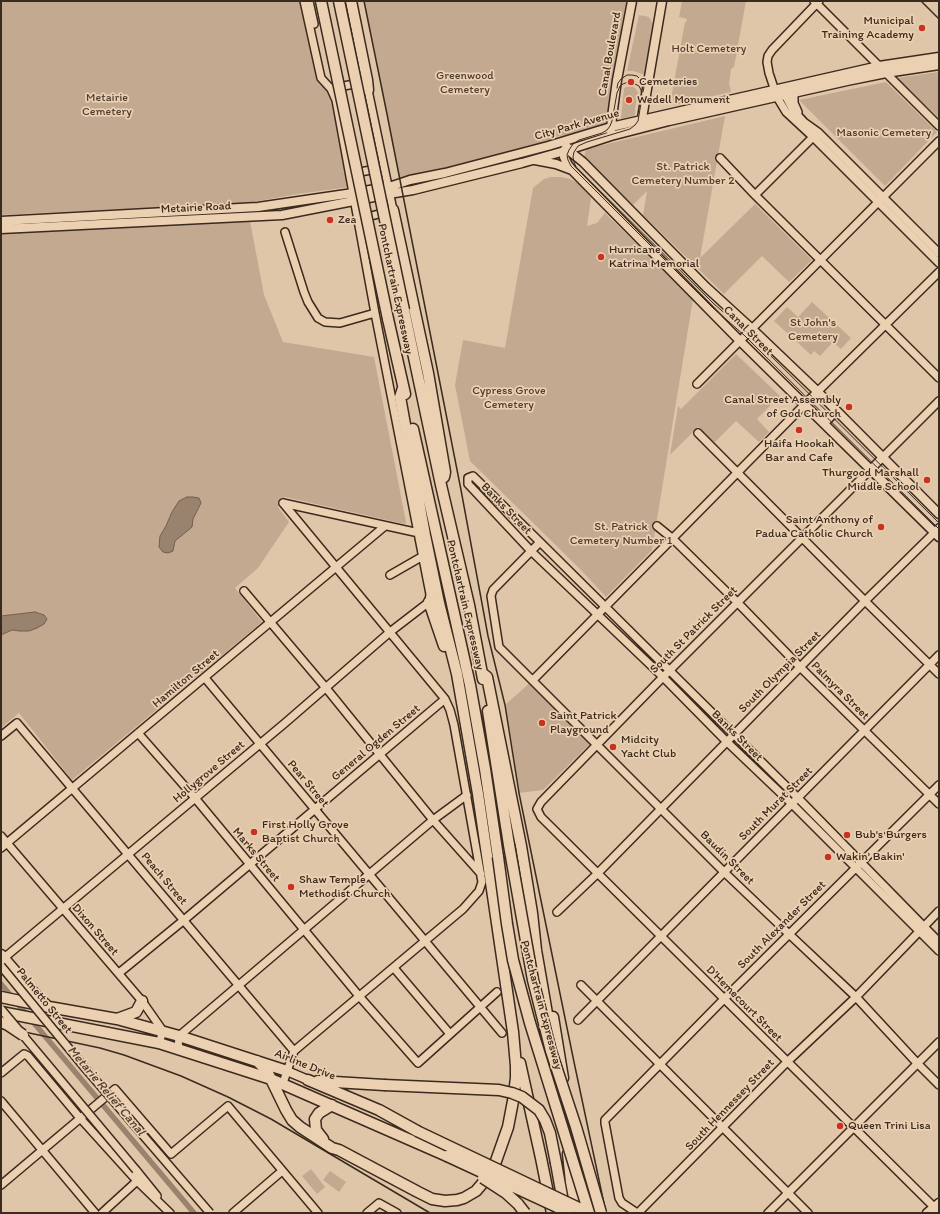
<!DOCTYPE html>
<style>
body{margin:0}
#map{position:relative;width:940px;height:1214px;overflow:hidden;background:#e0c6a9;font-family:Itim,sans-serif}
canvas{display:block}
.frame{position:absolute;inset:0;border:2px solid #3b2a1e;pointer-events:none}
</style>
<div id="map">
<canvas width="940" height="1214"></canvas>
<div class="frame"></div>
</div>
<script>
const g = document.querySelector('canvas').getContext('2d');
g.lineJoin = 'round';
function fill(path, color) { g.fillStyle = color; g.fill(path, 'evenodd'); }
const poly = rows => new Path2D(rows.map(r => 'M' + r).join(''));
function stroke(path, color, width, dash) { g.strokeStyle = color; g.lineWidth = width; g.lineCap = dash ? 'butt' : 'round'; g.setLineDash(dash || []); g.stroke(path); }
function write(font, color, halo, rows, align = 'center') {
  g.font = font + ' Itim,sans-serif'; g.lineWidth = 3.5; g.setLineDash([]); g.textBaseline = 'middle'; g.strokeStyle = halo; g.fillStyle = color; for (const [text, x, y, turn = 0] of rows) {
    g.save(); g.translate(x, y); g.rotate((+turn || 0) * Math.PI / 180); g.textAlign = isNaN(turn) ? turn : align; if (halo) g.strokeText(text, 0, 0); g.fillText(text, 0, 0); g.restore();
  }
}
fill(poly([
 [1,1,301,1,318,79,329,91,349,187,298,194,247,203,1,215],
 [364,1,632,1,611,127,554,137,554,144,400,183],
 [682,1,746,1,734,67,731,69,729,85,730,87,731,92,674,105,672,93,685,22,686,22,687,19,679,17],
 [639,15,645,16,649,17,653,24,645,75,633,71,627,71],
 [939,72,939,118,897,78],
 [886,82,937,132,885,186,799,100],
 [632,86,636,89,638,93,635,108,635,115,633,116,621,119,624,88,627,87],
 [725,116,700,258,755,204,812,260,789,282,762,256,724,294,643,215,647,191,633,205,584,157,586,149],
 [551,177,561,177,570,179,578,183,591,198,587,226,597,223,605,213,693,299,652,550,606,597,581,570,470,461,455,385,463,340,505,348,533,188,544,179],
 [250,221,264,295,283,342,374,357,406,522,405,524,285,497,278,507,289,522,258,568,235,588,262,622,72,780,19,713,1,728,1,232],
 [812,302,851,338,841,349,833,342,820,356,814,351,811,355,774,321,787,307,798,317],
 [736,354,780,396,757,419,769,432,759,442,736,421,714,443,698,427,670,455,678,406,681,409],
 [533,680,594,740,543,790,519,793,505,705],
 [311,1169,325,1187,317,1194,302,1176],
 [330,1171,346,1182,339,1192,323,1180]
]), '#c2a990');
const water = poly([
 [187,497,193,497,199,498,201,503,193,519,192,527,175,541,173,551,168,553,163,552,159,547,160,536,166,526,172,512,179,501,187,497],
 [35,612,44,615,47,619,44,624,37,628,29,631,20,631,12,630,1,635,1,616,35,612]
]);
fill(water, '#9a836e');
stroke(water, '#745f4e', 1);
stroke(poly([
 [1,984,194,1213]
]), '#9a836e', 5.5);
const minor = poly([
 [309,1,314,24],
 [814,1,939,126],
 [819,1,772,50,768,56,767,62,769,73,777,97,786,112,813,137,939,263],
 [335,86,338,87,360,83,364,83,368,90,393,210,364,218],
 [782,93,785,95,793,110,804,122,818,132,939,253],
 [794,93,794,103,798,112],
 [720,158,755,195,939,378],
 [354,173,377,169],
 [755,195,815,135],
 [285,232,304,292,308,302,318,318,325,322,340,323,375,313],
 [697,384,939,141],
 [939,401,663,677,541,802,537,809,541,817,939,1212],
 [698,433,865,601,939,674],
 [283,503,445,699,450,710,454,725,482,882,479,891,463,909,294,1051,283,1083],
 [283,503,419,533],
 [657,526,673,539,737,602,800,667,939,804],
 [540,542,493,590,491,596,499,647,724,872,789,934,856,997,917,1063,939,1085],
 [390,575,423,556],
 [244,591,326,688,433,820,481,874],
 [205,678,502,1033],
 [533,680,809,400,939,272],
 [138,733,195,798,359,996,418,1063,497,992],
 [1,736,17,723,294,1051],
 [1,836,142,1001,163,1031,159,1043],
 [1,848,385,526],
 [557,912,598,873,865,601,939,528],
 [939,942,798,798,540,542,473,476,468,478,468,484,471,487,531,551,663,677,726,741,792,804,939,951],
 [4,958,285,723,390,632,429,602,430,594,375,313,336,100,331,89,321,78,304,1],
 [394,968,450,1034],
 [119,973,184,920,445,699],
 [581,985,808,1213],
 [578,1020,939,655],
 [178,1049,179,1036,433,820,467,795],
 [1,1073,24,1054,28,1056,80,1118,137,1181,170,1213],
 [1,1101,95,1213],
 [136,1170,157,1196],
 [1,1185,115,1089,171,1154,228,1106,318,1213],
 [102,1213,137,1181],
 [233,1213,282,1171],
 [367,1213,379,1203,397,1213],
 [637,1213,622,1203,619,1198,605,1123,605,1120,724,999,939,785],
 [638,1213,787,1062,856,997,939,911],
 [768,1213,939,1042]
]);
const major = poly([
 [641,124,662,1],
 [611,131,612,117,617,80,632,1],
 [567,147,564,151,564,157,568,165,572,170],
 [565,149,568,150,583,162,706,287,752,329,818,392,939,514],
 [535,160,556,164,572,170,740,341,939,537],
 [1,221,258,207,353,193,392,186,410,180,445,173,548,146,611,127,681,111,879,66,939,57],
 [1,229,282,215,389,194,413,190,522,163,568,150,611,136,669,121,847,81,886,73,939,65],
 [824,423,836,411],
 [287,1071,308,1080],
 [927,1213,939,1203]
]);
const highway = poly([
 [351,1,367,80,368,90],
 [393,210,428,373,445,472,444,477],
 [404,310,441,485,469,605,483,679],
 [388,319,405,394],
 [413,429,470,685,485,769,498,857],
 [429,602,444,646],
 [482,673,487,677,521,846,532,913,536,950,549,1025],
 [488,711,509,845],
 [1,955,39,999,47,1006],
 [1,997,49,1007,117,1019,179,1036,287,1071],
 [1,1012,159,1043,271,1079,447,1156],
 [553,1017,563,1078],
 [117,1019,136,1012,142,1001],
 [257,1061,267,1071,286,1110,292,1120,300,1127,332,1148,339,1150,418,1192,432,1199,445,1201,457,1200,464,1198,476,1191,487,1178,496,1161,508,1127,513,1101,516,1078,516,1066,513,1032,478,794,457,674,439,603,425,535,400,397,403,388],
 [520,1063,541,1158,552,1213],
 [308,1080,379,1110,417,1131],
 [318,1081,384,1085],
 [558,1083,565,1128],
 [574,1133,584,1182],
 [323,1139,316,1130,315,1119,319,1113,332,1105],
 [568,1154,571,1182,577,1213],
 [556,1163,564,1207]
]);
stroke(minor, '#3b2a1e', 10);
stroke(major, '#3b2a1e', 11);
stroke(highway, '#3b2a1e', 13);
stroke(minor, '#ebd0b2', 7);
stroke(major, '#ebd0b2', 8);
stroke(highway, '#ebd0b2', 10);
stroke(poly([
 [617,88,618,83,621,79,627,75,632,75,637,76,642,81,644,87,643,92],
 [939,523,748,333,714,304,576,167,574,162,573,157,574,152,578,146,587,142,630,129,635,125,638,121,642,97,641,90,639,86,633,83,628,82,623,84,620,86,617,93,612,121,610,126,607,130,602,133,579,140,573,144,569,150,567,155,568,160,571,166,712,307,745,336,939,529]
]), '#3b2a1e', 1);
stroke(poly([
 [364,1,387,114,461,490,488,636,505,705,519,793,574,1062,606,1213],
 [921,1,939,19],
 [1,1027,100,1048,124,1055,181,1076,228,1097,271,1119,430,1213]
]), '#3b2a1e', 1.5);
const minorBridge = poly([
 [1,966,85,1068,210,1213],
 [1,1009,136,1170]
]);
const highwayBridge = poly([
 [321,1,388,319],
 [339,1,404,310],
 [509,845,533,980,551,1051,576,1127,601,1213],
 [498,857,507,924,513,960,530,1023,589,1213],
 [1,1022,8,1025,23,1035],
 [384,1085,499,1090,512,1093,522,1097,539,1110,545,1120,550,1133,556,1163],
 [417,1131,581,1209],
 [447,1156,570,1213],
 [483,1178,506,1193,518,1204,525,1213]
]);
stroke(minorBridge, '#3b2a1e', 10, []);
stroke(highwayBridge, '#3b2a1e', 13, []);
stroke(minorBridge, '#ebd0b2', 7);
stroke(highwayBridge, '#ebd0b2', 10);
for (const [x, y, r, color] of [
 [922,28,4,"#c8321e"],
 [631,82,4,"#c8321e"],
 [629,100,4,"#c8321e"],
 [330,220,4,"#c8321e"],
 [601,257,4,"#c8321e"],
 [849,407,4,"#c8321e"],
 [799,430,4,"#c8321e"],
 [927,480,4,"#c8321e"],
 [881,527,4,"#c8321e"],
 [542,723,4,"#c8321e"],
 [613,747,4,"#c8321e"],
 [254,832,4,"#c8321e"],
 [847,835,4,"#c8321e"],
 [828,857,4,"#c8321e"],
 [291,887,4,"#c8321e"],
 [840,1126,4,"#c8321e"]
]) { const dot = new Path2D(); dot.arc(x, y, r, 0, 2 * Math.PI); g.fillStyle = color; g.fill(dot); stroke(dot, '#ebd0b2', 1.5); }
write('12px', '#3b2a1e', '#ebd0b2', [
 ["Municipal",914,21,"right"],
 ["Training Academy",914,35,"right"],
 ["Cemeteries",639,82],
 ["Wedell Monument",637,100],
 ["Zea",338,220],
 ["Hurricane",609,250],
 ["Katrina Memorial",609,264],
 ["Canal Street Assembly",841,400,"right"],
 ["of God Church",841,414,"right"],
 ["Haifa Hookah",799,444,"center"],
 ["Bar and Cafe",799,458,"center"],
 ["Thurgood Marshall",919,473,"right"],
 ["Middle School",919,487,"right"],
 ["Saint Anthony of",873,520,"right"],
 ["Padua Catholic Church",873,534,"right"],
 ["Saint Patrick",550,716],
 ["Playground",550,730],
 ["Midcity",621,740],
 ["Yacht Club",621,754],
 ["First Holly Grove",262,825],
 ["Baptist Church",262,839],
 ["Bub's Burgers",855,835],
 ["Wakin' Bakin'",836,857],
 ["Shaw Temple",299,880],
 ["Methodist Church",299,894],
 ["Queen Trini Lisa",848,1126]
], 'left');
write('12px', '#4f3d2f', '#ebd0b2', [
 ["Holt Cemetery",709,49],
 ["Greenwood",465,76],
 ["Cemetery",465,90],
 ["Metairie",107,98],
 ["Cemetery",107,112],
 ["Masonic Cemetery",884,133],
 ["St. Patrick",683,167],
 ["Cemetery Number 2",683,181],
 ["St John's",813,323],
 ["Cemetery",813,337],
 ["Cypress Grove",509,391],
 ["Cemetery",509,405],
 ["St. Patrick",621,527],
 ["Cemetery Number 1",621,541]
]);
write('12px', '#3b2a1e', '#ebd0b2', [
 ["Canal Boulevard",610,54,-80],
 ["City Park Avenue",577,125,-16],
 ["Metairie Road",196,208,-3],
 ["Pontchartrain Expressway",395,289,78],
 ["Canal Street",748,331,45],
 ["Banks Street",506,509,46],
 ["Pontchartrain Expressway",465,605,77],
 ["South St Patrick Street",694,630,-45],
 ["South Olympia Street",780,672,-45],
 ["Hamilton Street",186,679,-40],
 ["Palmyra Street",840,691,45],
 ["Banks Street",737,736,45],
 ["General Ogden Street",376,743,-40],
 ["Hollygrove Street",209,772,-40],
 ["Pear Street",308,784,50],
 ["South Murat Street",776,804,-45],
 ["Marks Street",256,855,50],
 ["Baudin Street",727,858,45],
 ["Peach Street",164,879,50],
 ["South Alexander Street",782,925,-45],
 ["Dixon Street",95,930,49],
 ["Palmetto Street",44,1001,51],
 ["D'Hemecourt Street",744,1004,45],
 ["Pontchartrain Expressway",541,1005,75],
 ["Airline Drive",305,1065,22],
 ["South Hennessey Street",730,1105,-46]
]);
write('italic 13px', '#534032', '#ebd0b2', [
 ["Metarie Relief Canal",106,1091,50]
]);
</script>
